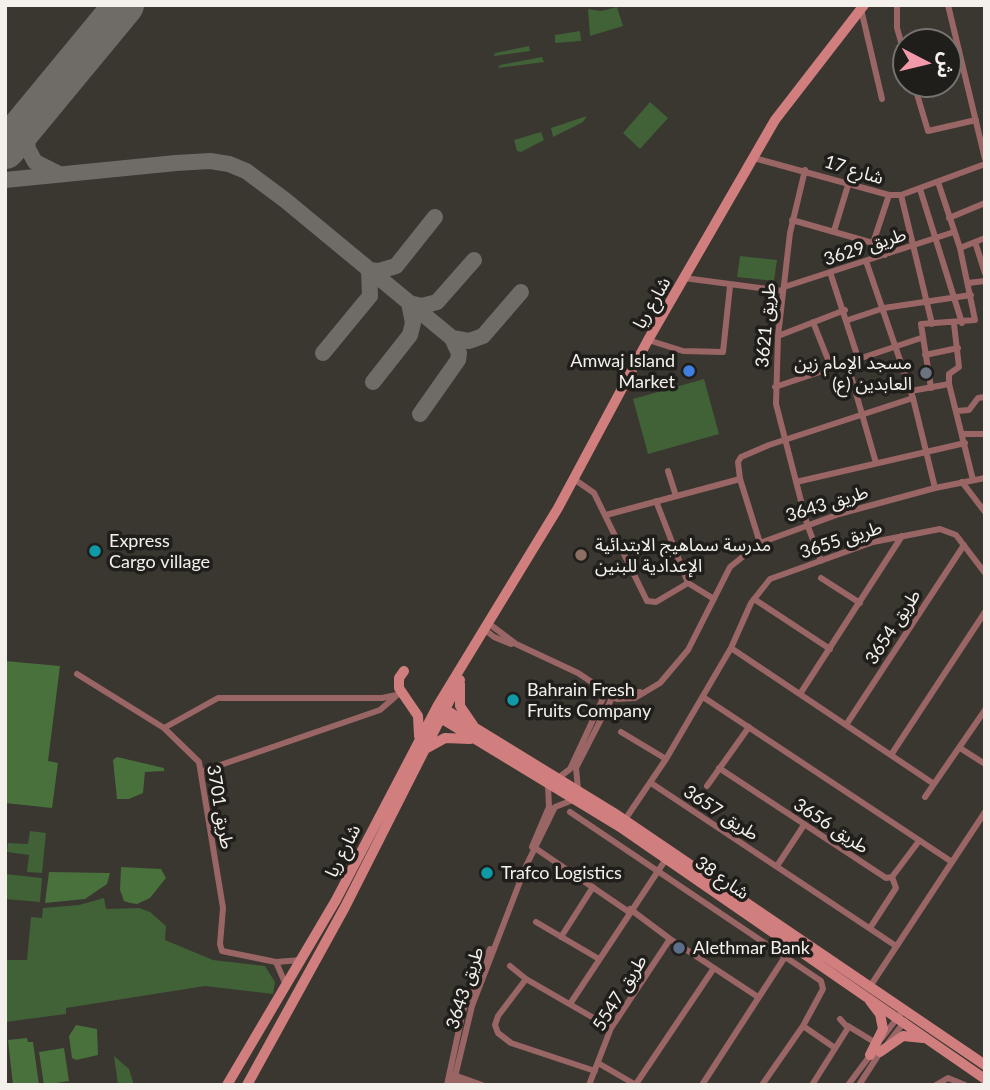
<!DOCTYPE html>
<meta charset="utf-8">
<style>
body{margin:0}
#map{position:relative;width:990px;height:1090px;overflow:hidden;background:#3a3630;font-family:Lato,"Noto Sans Arabic",sans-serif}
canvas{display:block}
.frame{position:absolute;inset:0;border:7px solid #f4f1ed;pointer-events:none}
.north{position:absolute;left:892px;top:28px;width:70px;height:70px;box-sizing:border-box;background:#201e1b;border:2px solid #75726f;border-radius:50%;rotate:97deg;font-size:19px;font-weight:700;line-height:28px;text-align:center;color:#f4f1ed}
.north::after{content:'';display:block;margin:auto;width:24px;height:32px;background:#f39aaa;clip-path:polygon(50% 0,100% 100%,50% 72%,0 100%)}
</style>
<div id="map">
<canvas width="990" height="1090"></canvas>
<div class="frame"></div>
<div class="north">ش</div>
</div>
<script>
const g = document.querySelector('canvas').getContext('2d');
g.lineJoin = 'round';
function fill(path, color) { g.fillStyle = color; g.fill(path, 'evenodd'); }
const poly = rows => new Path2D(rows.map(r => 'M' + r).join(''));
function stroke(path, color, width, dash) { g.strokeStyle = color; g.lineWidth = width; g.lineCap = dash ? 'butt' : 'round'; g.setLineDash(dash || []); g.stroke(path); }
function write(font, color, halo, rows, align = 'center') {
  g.font = font + ' Lato,"Noto Sans Arabic",sans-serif'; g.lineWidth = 7; g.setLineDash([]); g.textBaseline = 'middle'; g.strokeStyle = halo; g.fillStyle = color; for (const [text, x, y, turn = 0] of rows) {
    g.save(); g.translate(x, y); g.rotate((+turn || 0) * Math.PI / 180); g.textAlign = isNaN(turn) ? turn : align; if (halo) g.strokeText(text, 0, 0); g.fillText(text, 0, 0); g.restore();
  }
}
fill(poly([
 [617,7,623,26,590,36,588,9,601,11],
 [580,31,581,41,555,43,555,35],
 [529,46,530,51,494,56,495,53],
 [542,57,544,62,498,68,500,65],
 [650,102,668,118,640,149,623,133],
 [587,116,583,122,553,137,551,128],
 [541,132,544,140,521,152,517,151,514,140],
 [740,256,777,260,774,281,737,277],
 [704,379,719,434,648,454,633,399],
 [30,831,46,833,42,873,27,872,29,855,7,852,8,843,28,844],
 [5,874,42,878,40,902,5,899],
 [104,898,106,909,139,908,150,912,166,926,165,940,213,960,265,966,275,982,273,994,205,986,66,1008,66,1014,5,1022,5,960,27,960,31,917,42,918,43,908,79,905],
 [114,1056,129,1069,134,1085,118,1085]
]), '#416137');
fill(poly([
 [5,661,60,666,48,761,58,763,52,808,5,803],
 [117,757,164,768,164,771,145,772,143,793,129,799,117,799,113,760],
 [121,867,161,869,166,878,150,898,137,904,130,903,124,901,120,890],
 [49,872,110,873,107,884,85,899,45,903],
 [76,1025,97,1029,98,1055,76,1060,72,1058,69,1036],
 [27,1038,28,1042,33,1042,39,1085,13,1085,8,1040],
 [64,1048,69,1081,44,1085,39,1052]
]), '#49713c');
stroke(poly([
 [31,117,26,135,28,149,35,162,57,173],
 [5,180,176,163,210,161,229,164,246,171,285,200,452,338,469,341,483,336,521,292],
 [368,270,379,271,396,266,435,217],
 [323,353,370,296,369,270],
 [373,382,410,335,413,323,409,303,422,306,437,302,474,260],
 [420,414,458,360,459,353,452,338]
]), '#6f6b66', 16);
stroke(poly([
 [5,149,124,5]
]), '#6f6b66', 40);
stroke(poly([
 [897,5,897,28,906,59],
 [948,5,985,159],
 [861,9,882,99],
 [914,84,928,131,976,120],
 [754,158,889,195,901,195,985,164],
 [805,170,790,233,778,336,776,404,807,524,821,561],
 [920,189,962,323],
 [901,195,932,324],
 [949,218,985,203],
 [792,220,873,243,885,255],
 [834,231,849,182],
 [975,242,985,273],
 [873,243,889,195],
 [960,248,985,238],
 [866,261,913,398,935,488],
 [830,272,858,358],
 [684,278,783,291],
 [968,283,985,281],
 [784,287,954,232],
 [848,320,884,308,971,295],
 [813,322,831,367],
 [778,336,845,310],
 [648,340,683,351,723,352,730,286],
 [925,355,958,348],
 [847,362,876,463],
 [949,384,973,480],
 [775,387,921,338],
 [931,388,921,324,975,320,960,248,938,182],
 [911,391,949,384,949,374,959,367,954,324],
 [957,411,969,410,978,398,985,397],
 [963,434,985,434],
 [668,471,676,496],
 [574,479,594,493,647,601,656,602,688,583],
 [796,482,965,443],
 [962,482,985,512],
 [656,501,688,583,714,599],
 [606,515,740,479],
 [760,543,740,479,738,462,741,457,769,445,913,398],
 [821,578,860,603],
 [754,599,830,649],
 [488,623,516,644,578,673,617,699,635,698,660,683,688,650,730,567,760,543,839,514,935,488,985,478],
 [484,629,494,637,511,644],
 [731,648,934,784],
 [77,674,164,728,199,762,223,908,220,944,222,951,276,962,301,960],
 [800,694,902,536],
 [613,696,640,692],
 [703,697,952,862],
 [846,725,964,545],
 [164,728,218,698,382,698,402,694],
 [621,732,666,759],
 [960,748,985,764],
 [891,755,985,612],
 [719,768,886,878,892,877,919,841],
 [203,771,380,710,395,697],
 [557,779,570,769,606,692],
 [651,783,896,946],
 [707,786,749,727],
 [578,789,576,768,613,696],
 [925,797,985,710],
 [570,812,821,981,823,989,803,1026,762,1085],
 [624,821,666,759,731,648,751,603,770,579,873,542,940,529,956,535,985,573],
 [532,847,549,807,548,785],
 [535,848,629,912],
 [777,866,804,825],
 [630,909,670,939,758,997],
 [536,922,599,959],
 [870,928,896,888,892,877],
 [561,937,593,887],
 [276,962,286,985],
 [510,966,526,979,611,1028],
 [526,979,498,1016,495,1025,498,1033,511,1043,595,1071],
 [871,985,985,812],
 [570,1004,666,859],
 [803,1026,835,1048],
 [848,1026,876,1043],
 [882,1038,904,1009],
 [888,1043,905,1021],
 [598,1063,636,1085],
 [454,1075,482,1085],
 [451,1079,468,1085],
 [636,1084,714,968],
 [447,1085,463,1011,490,949],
 [453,1085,472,1006,526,866,555,807,573,800],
 [589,1085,611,1028,670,939],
 [702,1085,792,946],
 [812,1085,848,1028,840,1019],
 [848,1085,872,1053],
 [859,1085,881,1051],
 [936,1085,948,1078,965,1085]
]), '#9a6565', 6);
stroke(poly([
 [404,671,399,678,399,688,418,716,419,736],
 [460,684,460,706,473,725],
 [438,705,614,813,985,1065],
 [434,714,620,827,985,1079],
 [425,749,445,738,470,739],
 [880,1052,903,1036,923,1038],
 [870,1055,883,1029,880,1014,870,1001],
 [227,1085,336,900,438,705,558,508,648,340,775,120,864,5],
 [247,1085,345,907,460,680]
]), '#d17e7e', 10);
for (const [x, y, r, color] of [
 [689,371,7,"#3f7fe0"],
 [926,373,7,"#6b7280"],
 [95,551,7,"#0f9aa8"],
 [581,555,7,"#8d6e63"],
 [513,700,7,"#0f9aa8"],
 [487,873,7,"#0f9aa8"],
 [679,948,7,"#5c6f8a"]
]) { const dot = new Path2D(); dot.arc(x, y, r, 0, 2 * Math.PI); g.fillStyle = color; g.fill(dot); stroke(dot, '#201e1b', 2.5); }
write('18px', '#f4f1ed', '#201e1b', [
 ["شارع 17",854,170,17],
 ["طريق 3629",865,247,-18],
 ["شارع ريا",652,303,-60],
 ["طريق 3621",766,325,-85],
 ["طريق 3643",827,504,-17],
 ["طريق 3655",841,540,-18],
 ["طريق 3654",893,627,-57],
 ["طريق 3701",220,807,80],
 ["طريق 3657",721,813,33],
 ["طريق 3656",831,826,33],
 ["شارع ريا",343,851,-63],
 ["شارع 38",722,878,35],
 ["طريق 3643",465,988,-72],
 ["طريق 5547",620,993,-58]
]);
write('18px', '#f4f1ed', '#201e1b', [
 ["Amwaj Island",675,361,"right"],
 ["Market",675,382,"right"],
 ["مسجد الإمام زين",912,363,"right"],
 ["العابدين (ع)",912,384,"right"],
 ["Express",109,541],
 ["Cargo village",109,562],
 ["مدرسة سماهيج الابتدائية",595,545],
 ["الإعدادية للبنين",595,566],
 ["Bahrain Fresh",527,690],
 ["Fruits Company",527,711],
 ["Trafco Logistics",501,873],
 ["Alethmar Bank",693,948]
], 'left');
</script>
